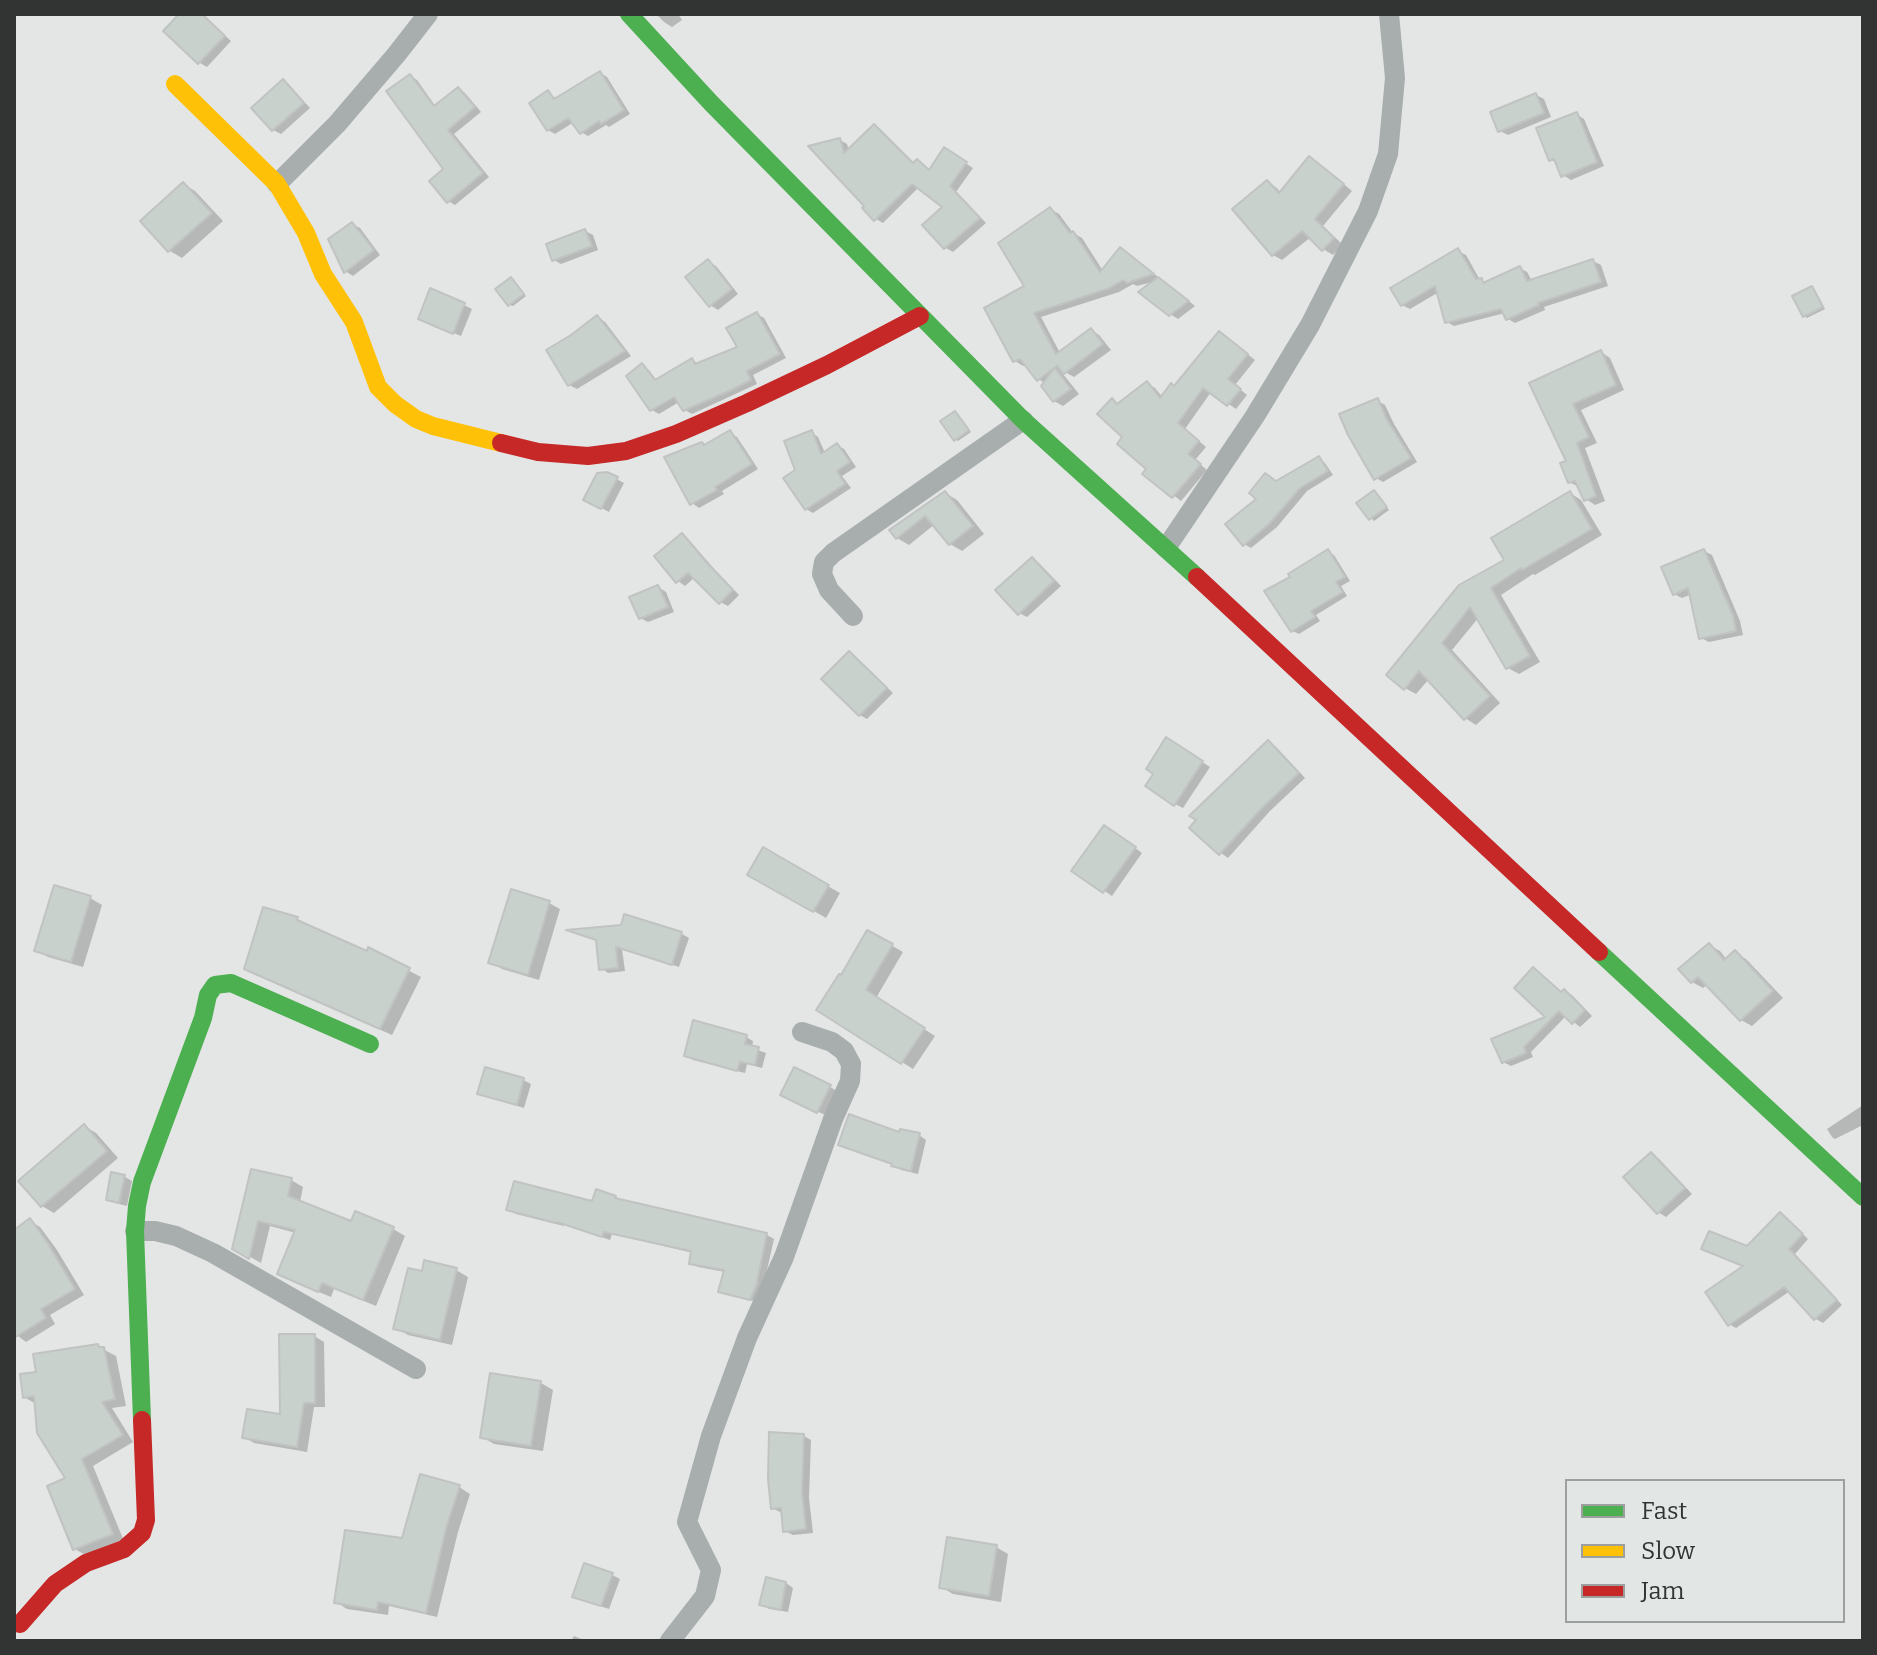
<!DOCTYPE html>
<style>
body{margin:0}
#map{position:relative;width:1877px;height:1655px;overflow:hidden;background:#e3e6e5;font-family:Bitter,serif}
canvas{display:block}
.frame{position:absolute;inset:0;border:16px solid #323433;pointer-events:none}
.legend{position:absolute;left:1565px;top:1479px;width:280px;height:144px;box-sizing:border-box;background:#e2e7e6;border:2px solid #9c9f9e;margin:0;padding:10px 14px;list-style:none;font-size:24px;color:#323433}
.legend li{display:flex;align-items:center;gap:16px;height:40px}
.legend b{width:40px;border:2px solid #9c9f9e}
</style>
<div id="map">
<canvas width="1877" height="1655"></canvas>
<div class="frame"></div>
<ul class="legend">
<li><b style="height:10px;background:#4caf50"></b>Fast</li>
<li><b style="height:10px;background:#ffc107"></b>Slow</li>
<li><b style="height:10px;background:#c62828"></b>Jam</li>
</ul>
</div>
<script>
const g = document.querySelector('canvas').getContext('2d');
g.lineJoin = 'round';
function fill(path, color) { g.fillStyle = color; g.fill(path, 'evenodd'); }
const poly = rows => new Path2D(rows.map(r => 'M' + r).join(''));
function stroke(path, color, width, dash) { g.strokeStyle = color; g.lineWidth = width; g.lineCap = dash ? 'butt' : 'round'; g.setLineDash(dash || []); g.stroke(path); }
fill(poly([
 [182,14,202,14,231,41,207,67,200,63,166,31],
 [656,14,678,14,682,20,672,27,664,22],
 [600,73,607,77,630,114,609,127,606,125,588,136,581,132,574,122,555,134,548,130,548,93,557,99],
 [410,76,417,80,436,107,458,89,465,93,481,112,454,134,489,177,455,205,448,201,445,170],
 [283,82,290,86,310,108,281,134,273,130],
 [1536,95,1544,99,1551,117,1508,135,1500,131],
 [1576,114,1584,119,1604,166,1571,180,1563,175,1558,164,1551,160],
 [874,126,881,130,915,164,918,161,930,171,945,150,973,168,956,192,986,223,953,252,946,248,925,225,946,206,919,187,883,223,876,219,866,206,812,147,840,140,847,144,849,151],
 [1319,164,1352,191,1323,226,1343,245,1333,255,1323,249,1311,237,1282,260,1273,255,1267,182,1277,188,1281,193],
 [183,184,195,191,223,221,182,258,170,251,143,221],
 [1050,209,1059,214,1073,233,1082,238,1103,271,1129,254,1195,306,1178,319,1170,314,1156,281,1137,286,1133,284,1119,292,1041,317,1060,353,1091,330,1099,335,1111,350,1074,377,1058,368,1079,394,1063,406,1054,401,1045,383,1038,379,1027,364,1023,366,1015,361,1026,287],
 [352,224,360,228,380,255,353,276,345,271],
 [585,231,593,235,598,250,561,264,554,260],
 [1458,251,1466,255,1480,280,1487,283,1520,268,1527,272,1532,281,1593,261,1601,265,1608,286,1544,307,1545,310,1515,323,1508,319,1505,313,1454,326,1447,322,1439,292,1410,309,1402,305],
 [708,262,716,266,738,294,718,310,710,305],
 [511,279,526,296,513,306,510,305],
 [1812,288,1815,290,1825,309,1807,318,1804,316],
 [464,305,472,309,461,336,428,323],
 [757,314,764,318,786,358,753,375,757,384,692,414,685,410,679,402,659,414,652,410,642,366,649,370,657,381,692,360,699,364,740,348],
 [598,317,605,322,631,356,577,389,569,385],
 [1227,338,1255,360,1235,385,1247,395,1236,409,1211,392,1185,429,1206,447,1195,460,1207,470,1181,501,1145,473,1149,469,1125,437,1112,401,1119,405,1147,383,1155,388,1163,398,1175,388],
 [1601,352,1610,358,1624,390,1581,410,1597,443,1585,448,1605,501,1595,505,1586,499,1579,487,1569,482,1569,463,1531,384],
 [1378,401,1385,405,1394,424,1417,462,1383,482,1376,478],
 [955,413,971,432,958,441,955,439],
 [730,433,737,437,758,469,722,491,724,494,699,508,692,503,705,446],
 [812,433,818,437,825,453,837,445,844,449,856,467,842,476,851,488,813,513,806,509,798,471],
 [1319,459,1325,463,1333,475,1307,491,1277,527,1251,548,1244,544,1277,483],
 [607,474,624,483,609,512,585,499],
 [1374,492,1389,510,1374,521,1359,503],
 [945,493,957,500,984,534,962,551,950,544,935,524,909,545,897,538],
 [1570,493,1581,500,1602,535,1535,575,1533,574,1501,595,1540,662,1519,674,1508,668,1479,617,1452,650,1500,703,1476,725,1465,718,1429,679,1416,694,1405,688,1507,560],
 [682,536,689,540,716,571,739,595,728,606,720,602,695,577,685,586,678,581],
 [1704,551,1712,555,1740,621,1743,635,1709,642,1701,638,1692,594,1682,598,1674,594],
 [1328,552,1334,555,1350,581,1341,586,1347,596,1316,615,1320,621,1299,634,1293,631,1293,578],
 [1032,559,1040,564,1061,586,1027,617,1019,613],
 [658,587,666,592,674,612,648,622,640,618],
 [849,654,857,658,893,693,867,719,860,715],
 [1167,740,1210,767,1183,808,1175,804],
 [1268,743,1276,747,1305,778,1270,811,1228,858,1221,853,1192,827],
 [1112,831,1142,853,1112,896,1074,870],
 [764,850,840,893,826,918,750,874],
 [90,898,102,905,83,967,48,957,36,950],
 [549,903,560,909,539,980,502,969,491,962],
 [626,917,682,934,689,938,679,967,622,949,625,971,608,973,601,968,598,941,572,932,622,927],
 [297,919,368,953,369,950,421,977,392,1035,258,975],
 [868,932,903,952,876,998,935,1036,913,1069,819,1009,842,977],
 [1709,945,1720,951,1727,960,1735,953,1746,959,1783,998,1752,1026,1741,1020,1708,984,1703,988,1692,982],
 [1533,969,1562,993,1564,991,1572,995,1592,1016,1580,1027,1566,1016,1531,1052,1533,1057,1511,1066,1503,1062,1548,1017],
 [746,1037,753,1041,752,1048,766,1053,762,1068,747,1064,745,1073,693,1060,686,1055],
 [523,1080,531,1084,524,1108,487,1097,480,1093],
 [830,1087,837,1091,825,1115,790,1098],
 [1863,1105,1863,1125,1835,1139,1832,1137,1827,1129],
 [84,1126,96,1133,118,1158,54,1213,42,1206],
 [901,1134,919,1135,926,1140,918,1174,901,1170,893,1165],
 [1652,1154,1659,1159,1692,1194,1666,1217,1658,1212],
 [113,1174,125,1177,132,1181,127,1206,115,1203,108,1199],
 [291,1180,303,1187,300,1202,352,1223,393,1229,405,1236,376,1306,334,1289,331,1297,294,1282,281,1274,296,1233,270,1226,261,1263,234,1248],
 [598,1191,624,1202,767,1235,774,1239,763,1288,758,1302,728,1295,720,1291,725,1272,698,1267,691,1263,693,1253,612,1234,610,1240,564,1224,564,1226,516,1214,508,1209,594,1203],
 [1787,1219,1808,1239,1795,1254,1842,1305,1823,1323,1816,1319,1790,1291,1736,1328,1729,1324,1746,1267,1748,1249],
 [30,1221,40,1227,57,1250,84,1295,50,1315,55,1324,26,1342,14,1333,14,1232],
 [456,1270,468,1277,452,1345,408,1335,396,1328,423,1274],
 [314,1336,324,1342,325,1407,314,1407,307,1452,254,1443,244,1437,282,1417],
 [97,1346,116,1356,126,1406,112,1408,133,1442,93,1466,124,1541,87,1556,75,1549,68,1479,36,1404,24,1397,38,1373],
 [492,1376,541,1383,553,1390,543,1451,494,1444,482,1437],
 [804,1436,811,1440,809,1498,813,1533,793,1535,785,1531,783,1512,780,1512,772,1508],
 [459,1487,470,1494,458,1532,437,1617,389,1606,388,1615,347,1609,336,1602],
 [996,1547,1008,1554,1001,1602,953,1594,941,1587],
 [612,1575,620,1579,609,1609,582,1600],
 [786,1583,793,1588,788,1612,769,1609,762,1604],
 [574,1636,586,1641,571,1641]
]), '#0003');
const building = poly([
 [179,14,202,14,225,36,198,64,163,31,179,14],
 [600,71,624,110,601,124,599,121,580,134,568,118,547,131,529,103,548,90,554,99,600,71],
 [410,74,434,106,458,87,475,107,448,130,483,173,447,203,429,181,443,169,386,91,410,74],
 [283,79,304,103,272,131,251,108,283,79],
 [1536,93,1544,113,1498,132,1490,112,1536,93],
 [1577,112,1597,162,1561,177,1554,159,1549,161,1536,128,1577,112],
 [874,124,913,163,917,159,929,170,944,147,967,162,950,186,980,218,944,249,922,225,942,207,912,184,874,221,862,208,864,206,808,146,840,138,844,153,874,124],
 [1309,156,1344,184,1315,219,1334,238,1322,251,1302,231,1272,256,1232,209,1267,180,1279,193,1309,156],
 [183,182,212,213,168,252,140,221,183,182],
 [1050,207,1070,233,1073,231,1100,272,1120,247,1154,274,1127,283,1123,280,1110,288,1034,313,1056,354,1091,328,1103,344,1064,374,1057,366,1055,368,1071,389,1053,402,1041,386,1054,368,1037,381,1020,359,1013,362,984,308,1024,286,998,243,1050,207],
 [352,222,374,250,344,273,328,239,352,222],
 [585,229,592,246,552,261,546,244,585,229],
 [1458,248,1476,279,1482,278,1483,283,1520,266,1527,281,1593,259,1601,282,1538,303,1539,305,1506,320,1501,309,1445,323,1435,286,1401,306,1390,288,1458,248],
 [708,259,732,289,709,307,685,277,708,259],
 [511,277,524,294,508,306,495,289,511,277],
 [1158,277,1189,301,1169,316,1138,292,1158,277],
 [1812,286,1823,307,1803,317,1792,296,1812,286],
 [430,288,465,303,453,334,418,319,430,288],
 [757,312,780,354,747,371,751,380,731,390,683,411,674,397,650,411,626,376,642,363,655,380,692,358,695,364,737,347,726,328,757,312],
 [597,315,625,351,568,386,546,350,571,335,597,315],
 [1219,331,1248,354,1228,379,1241,389,1227,406,1203,388,1178,423,1199,441,1188,454,1201,464,1172,498,1142,474,1146,469,1117,444,1122,437,1097,414,1112,398,1117,404,1147,381,1160,398,1171,383,1174,386,1219,331],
 [1601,350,1616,385,1573,404,1589,437,1577,443,1596,496,1584,501,1575,481,1568,483,1560,463,1566,461,1529,383,1601,350],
 [1378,398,1386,418,1411,458,1374,480,1348,435,1339,414,1378,398],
 [955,411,969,430,954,441,940,421,955,411],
 [730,430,752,464,715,487,717,490,690,505,664,457,702,442,704,445,730,430],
 [812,430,821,454,837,443,850,462,837,471,845,484,805,510,783,478,795,470,784,441,812,430],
 [1319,456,1328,471,1300,488,1270,523,1243,546,1225,524,1256,499,1249,493,1265,473,1276,481,1319,456],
 [607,472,618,477,601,509,583,500,597,473,607,472],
 [1374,490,1387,507,1369,520,1356,503,1374,490],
 [945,491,973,526,949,545,925,516,896,539,889,530,945,491],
 [1570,491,1592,529,1522,570,1521,568,1491,588,1530,656,1506,669,1470,607,1442,643,1490,696,1464,720,1419,671,1404,690,1386,675,1459,585,1504,560,1491,538,1570,491],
 [682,533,708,564,733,590,719,604,688,573,676,583,654,556,682,533],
 [1328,549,1345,577,1336,582,1343,592,1311,611,1315,617,1291,632,1264,591,1290,577,1288,574,1328,549],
 [1704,549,1733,615,1736,631,1699,639,1688,588,1673,595,1661,567,1704,549],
 [1032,557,1054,581,1018,615,995,590,1032,557],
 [658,585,668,607,639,619,629,597,658,585],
 [849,651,887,688,859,716,821,679,849,651],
 [1166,737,1203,761,1174,806,1145,786,1153,774,1146,769,1166,737],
 [1268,740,1299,773,1262,808,1219,855,1189,828,1196,820,1189,816,1268,740],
 [1104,825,1136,847,1103,893,1071,871,1104,825],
 [763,847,829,885,813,912,747,875,763,847],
 [54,885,91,896,71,962,34,951,54,885],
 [511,889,550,901,528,975,488,963,511,889],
 [263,907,298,917,297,920,367,951,368,947,410,968,380,1029,244,969,263,907],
 [624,914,682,932,672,965,616,947,618,968,599,970,596,940,566,930,621,925,624,914],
 [867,930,893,944,866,990,925,1028,901,1064,816,1010,839,974,841,975,867,930],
 [1709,943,1724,960,1735,950,1773,991,1740,1021,1698,977,1691,983,1678,969,1709,943],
 [1533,967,1561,992,1564,989,1585,1010,1572,1024,1559,1011,1524,1047,1526,1053,1502,1063,1491,1039,1545,1017,1514,988,1533,967],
 [693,1020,747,1035,745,1044,759,1047,755,1065,740,1062,737,1071,684,1056,693,1020],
 [485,1067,524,1078,517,1105,477,1094,485,1067],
 [794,1067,831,1085,817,1113,780,1095,794,1067],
 [849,1114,899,1132,900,1129,920,1133,911,1171,891,1166,892,1164,838,1145,849,1114],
 [84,1124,107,1151,41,1207,18,1181,84,1124],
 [1651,1152,1685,1188,1657,1214,1623,1177,1651,1152],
 [251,1169,292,1178,288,1196,351,1221,355,1211,394,1227,363,1300,322,1283,318,1292,277,1274,295,1230,258,1221,249,1259,232,1249,251,1169],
 [111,1172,125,1175,119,1203,106,1200,111,1172],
 [514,1181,592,1201,596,1189,616,1196,615,1198,767,1233,757,1282,758,1282,750,1300,718,1292,724,1270,689,1264,691,1251,604,1232,602,1237,557,1222,556,1223,506,1210,514,1181],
 [1780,1212,1803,1234,1789,1249,1837,1300,1814,1320,1784,1287,1728,1326,1705,1292,1743,1266,1701,1249,1709,1231,1747,1246,1780,1212],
 [30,1218,47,1242,75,1289,41,1309,46,1318,14,1338,14,1230,30,1218],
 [424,1260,457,1268,440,1340,393,1329,408,1268,422,1271,424,1260],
 [279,1334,315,1334,315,1403,304,1403,297,1447,242,1438,247,1409,280,1414,279,1334],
 [98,1344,99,1347,104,1347,115,1399,102,1402,123,1435,82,1459,113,1534,73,1550,47,1486,65,1478,37,1433,34,1396,23,1398,20,1374,36,1372,33,1354,98,1344],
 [490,1373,541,1381,531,1446,480,1438,490,1373],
 [769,1432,804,1434,802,1492,806,1529,783,1532,781,1508,771,1509,768,1479,769,1432],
 [420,1474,460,1485,447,1525,426,1613,378,1602,377,1610,334,1603,345,1530,402,1538,420,1474],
 [947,1537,997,1545,989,1596,939,1588,947,1537],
 [584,1563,613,1573,601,1606,572,1597,584,1563],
 [766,1577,786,1582,781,1610,759,1605,766,1577]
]);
fill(building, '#c9d1cd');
stroke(building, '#c0c3c2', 2);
stroke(poly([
 [277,184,337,124,396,55,428,14],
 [1166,548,1255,416,1310,325,1368,211,1388,154,1395,78,1389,14],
 [853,616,829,590,822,574,824,562,833,553,1023,420],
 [135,1231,155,1231,176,1236,213,1253,416,1369],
 [670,1641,705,1596,711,1570,687,1522,711,1436,747,1338,784,1257,833,1119,850,1081,851,1064,844,1051,832,1042,802,1032]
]), '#a8aeae', 20);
stroke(poly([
 [629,14,711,103,1023,420,1197,577],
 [1599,952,1863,1197],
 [142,1420,135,1231,137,1206,142,1182,203,1018,208,995,215,985,231,983,370,1044]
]), '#4caf50', 18);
stroke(poly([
 [175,84,277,184,306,233,323,274,354,322,378,387,395,404,416,419,433,426,501,443]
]), '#ffc107', 18);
stroke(poly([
 [501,443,538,452,588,456,626,451,676,434,747,403,827,365,920,316],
 [1197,577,1599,952],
 [20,1624,55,1584,86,1563,124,1549,142,1533,146,1520,142,1420]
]), '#c62828', 18);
</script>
